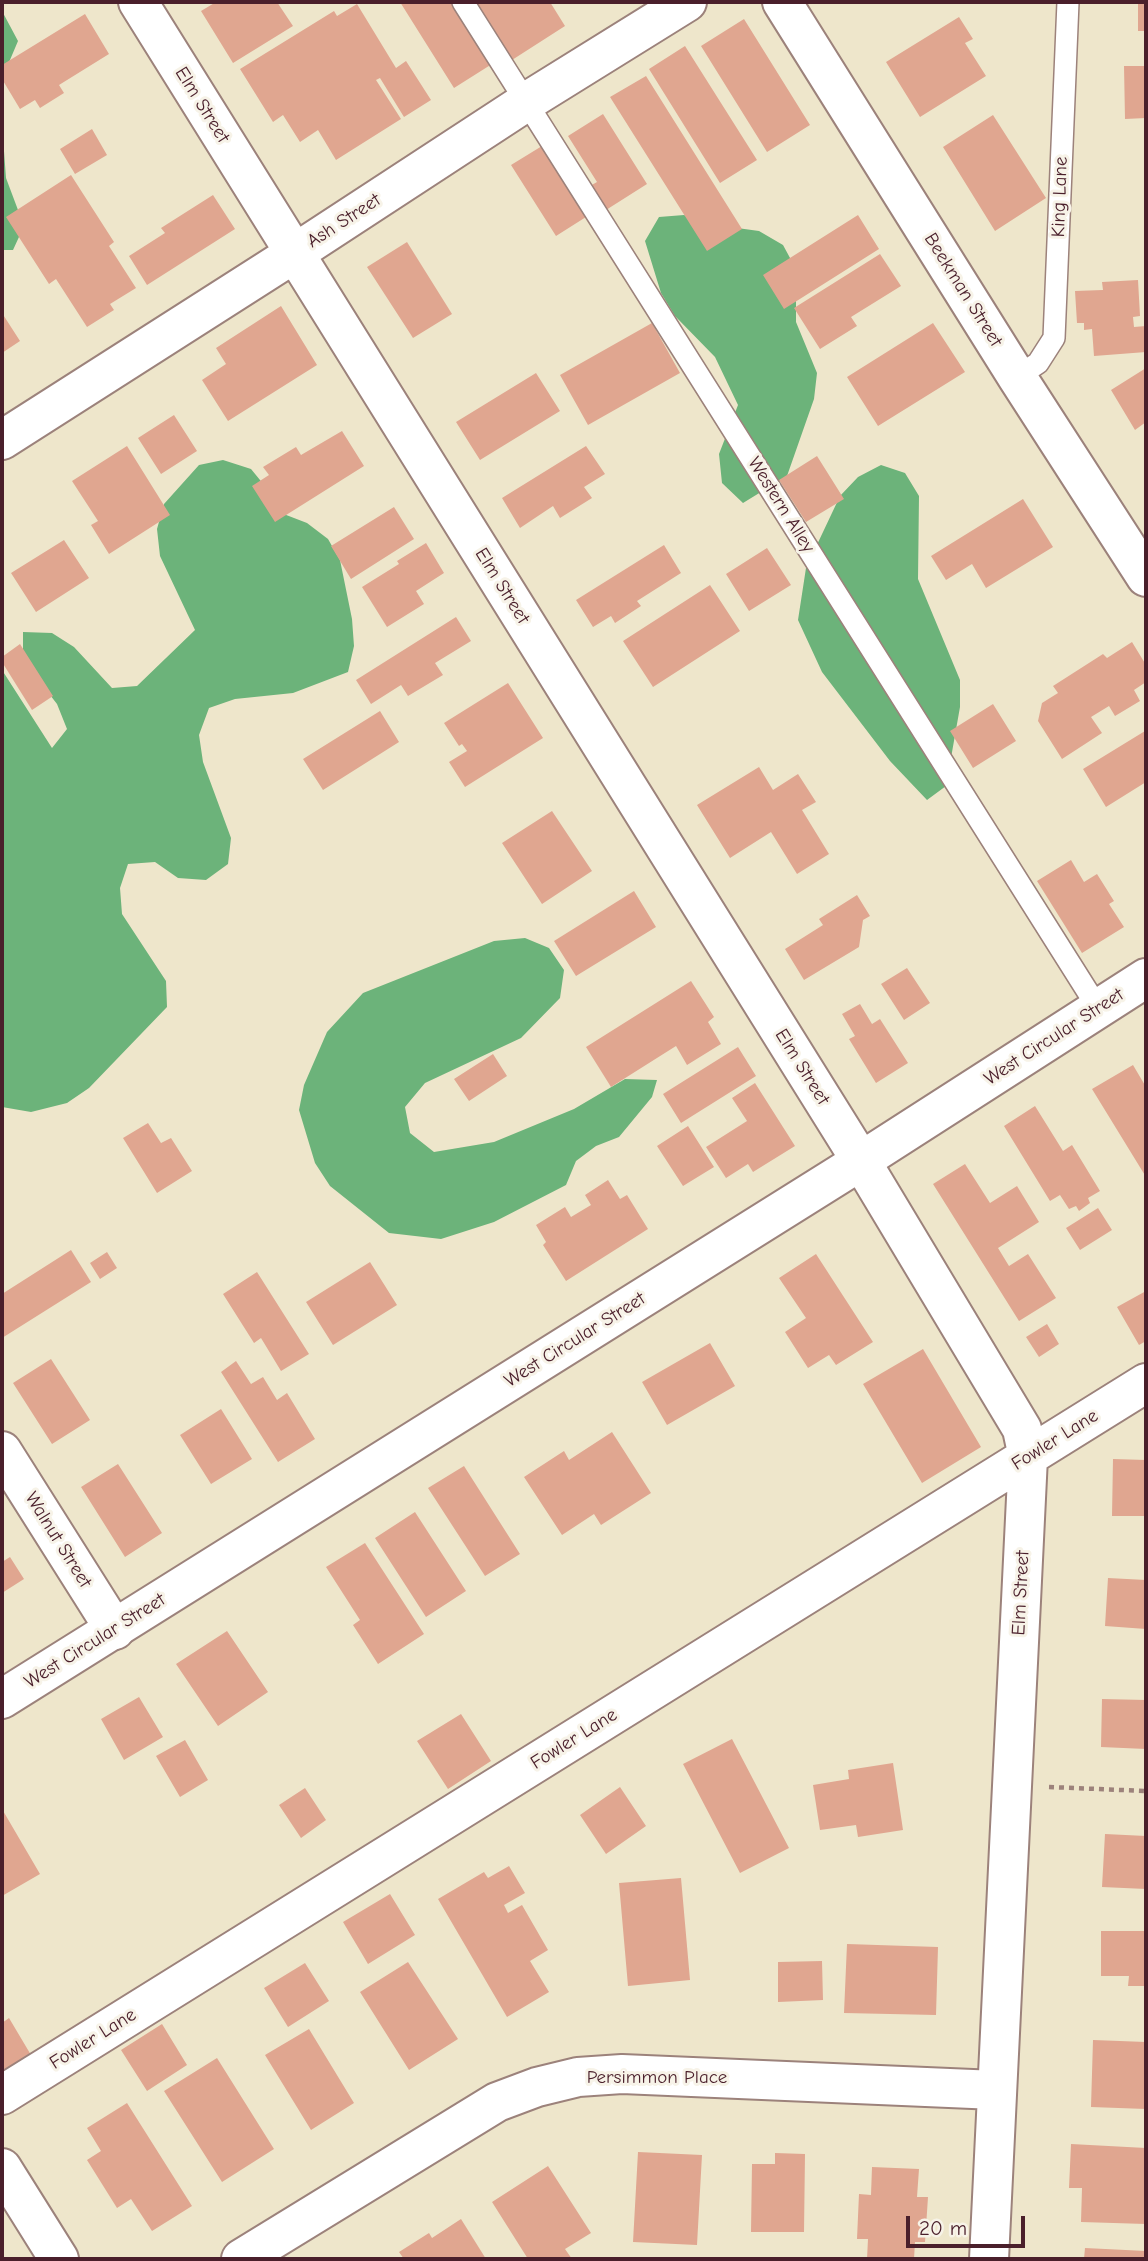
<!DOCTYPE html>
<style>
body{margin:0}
#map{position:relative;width:1148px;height:2261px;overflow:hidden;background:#eee6cb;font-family:"Comic Neue",sans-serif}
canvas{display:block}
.frame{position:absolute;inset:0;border:4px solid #4a1f2b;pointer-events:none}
.scale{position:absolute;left:906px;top:2216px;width:119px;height:32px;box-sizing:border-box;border:4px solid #4a1f2b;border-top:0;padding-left:9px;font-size:21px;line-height:24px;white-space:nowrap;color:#4a1f2b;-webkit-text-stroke:5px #f7f3e8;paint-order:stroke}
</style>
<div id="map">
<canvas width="1148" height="2261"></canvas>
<div class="frame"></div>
<div class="scale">20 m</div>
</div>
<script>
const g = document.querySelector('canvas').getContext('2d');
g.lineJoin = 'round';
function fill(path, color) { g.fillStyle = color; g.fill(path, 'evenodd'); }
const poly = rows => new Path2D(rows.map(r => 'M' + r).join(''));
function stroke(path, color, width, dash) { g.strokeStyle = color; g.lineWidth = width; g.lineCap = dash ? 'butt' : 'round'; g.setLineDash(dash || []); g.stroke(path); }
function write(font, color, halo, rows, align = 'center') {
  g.font = font + ' "Comic Neue",sans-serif'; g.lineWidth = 6; g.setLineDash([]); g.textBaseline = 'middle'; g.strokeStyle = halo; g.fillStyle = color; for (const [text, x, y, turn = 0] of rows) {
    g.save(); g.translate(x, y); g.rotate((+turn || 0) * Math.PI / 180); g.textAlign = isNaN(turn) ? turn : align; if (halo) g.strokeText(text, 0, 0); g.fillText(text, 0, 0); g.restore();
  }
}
fill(poly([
 [2,11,18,41,7,67,2,71],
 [2,124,6,178,24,226,13,250,2,250],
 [684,215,708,224,759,231,783,245,796,269,796,322,817,373,814,399,787,476,743,503,722,483,719,454,738,405,715,357,675,316,661,293,645,241,659,217],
 [223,460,251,469,269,491,281,513,307,523,328,539,340,560,352,619,354,646,348,672,293,693,235,699,209,708,199,735,203,762,231,838,228,864,206,880,178,878,155,862,128,864,120,888,122,914,166,981,167,1007,89,1088,67,1103,31,1112,2,1107,2,670,52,748,67,729,57,704,23,660,23,632,52,633,74,647,112,688,137,686,195,630,160,556,157,529,164,504,199,465],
 [881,465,905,473,919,496,918,579,960,680,960,707,946,786,927,800,890,761,822,672,798,620,806,568,840,496,858,477],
 [525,938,549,948,564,970,560,998,521,1038,425,1083,405,1107,410,1133,434,1152,494,1142,574,1109,625,1079,657,1080,652,1097,619,1137,596,1146,576,1161,566,1185,494,1222,441,1239,389,1233,330,1186,315,1163,299,1110,304,1085,327,1032,363,993,494,941]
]), '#6cb37a');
fill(poly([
 [216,2,277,2,293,26,233,63,201,11],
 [400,2,454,2,492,64,454,88],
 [476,2,550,2,565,26,512,60],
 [1138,2,1146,2,1146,31,1138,31],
 [357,4,396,68,406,61,431,100,404,117,380,78,376,80,401,119,336,160,318,130,300,142,283,115,273,122,240,69,334,11,337,16],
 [85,14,109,54,59,85,64,93,40,108,35,100,20,109,2,79,2,65],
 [959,17,973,39,965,43,986,76,920,117,886,62],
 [744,19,810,125,767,152,701,46],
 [685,46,757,160,720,183,649,69],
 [1124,66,1146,66,1146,118,1125,119],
 [646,76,742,229,707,251,610,97],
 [603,114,647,184,606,210,590,186,597,182,568,136],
 [993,115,1046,198,995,231,943,147],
 [92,129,107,155,75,174,60,149],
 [542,146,586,217,556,236,511,165],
 [71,175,114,242,109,246,136,288,110,304,114,310,87,327,56,279,49,284,6,217],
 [1144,178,1146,178,1146,203,1144,203],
 [213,195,235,229,147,285,129,256,165,233,161,228],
 [858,215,879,249,784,309,763,275],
 [407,242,452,314,413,338,367,267],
 [880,254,901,286,851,317,857,326,820,349,794,308],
 [1138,280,1140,316,1133,317,1134,327,1146,326,1146,352,1094,356,1092,329,1084,330,1084,323,1077,323,1075,291,1103,290,1102,282],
 [281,306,317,365,228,421,202,380,226,364,216,348],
 [2,313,20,341,2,353],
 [652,323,680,373,588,425,560,375],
 [933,323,965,372,878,426,847,377],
 [1146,368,1146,422,1135,430,1111,390],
 [536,373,560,411,480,460,456,422],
 [174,415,197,451,161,474,138,438],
 [342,431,364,466,275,522,252,486,269,475,263,467,296,447,301,455],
 [127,446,170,515,109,554,91,525,98,521,72,481],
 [586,446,605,474,584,487,592,498,560,518,553,506,520,528,502,498],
 [817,456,844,499,806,522,779,480],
 [1023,499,1053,547,986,588,972,564,946,580,931,556],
 [394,507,414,539,351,579,331,546],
 [64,540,89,578,36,612,11,573],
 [426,543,444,573,416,591,424,604,387,627,362,587,399,564,397,561],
 [664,545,681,573,637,601,641,606,615,623,611,616,593,627,576,600],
 [767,548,791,585,749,611,726,574],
 [710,585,740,631,653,687,623,641],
 [456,617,471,641,435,663,443,675,408,696,401,685,371,704,356,680],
 [1132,642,1146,665,1146,682,1134,690,1140,701,1115,716,1109,706,1091,717,1102,733,1062,759,1038,721,1042,703,1058,693,1053,686,1103,654,1107,658],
 [20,644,53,696,32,710,2,662,2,657],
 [508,683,543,738,465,787,449,762,467,751,462,744,459,746,444,723],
 [993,704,1016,741,973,768,950,731],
 [380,711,399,742,323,790,303,759],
 [1145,731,1146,782,1106,807,1083,769],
 [759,767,773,790,798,774,816,802,802,810,829,854,797,874,771,832,730,858,697,805],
 [552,811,592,871,542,904,502,843],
 [1071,860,1084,882,1097,874,1114,901,1109,904,1124,927,1082,953,1037,881],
 [634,891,656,927,576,976,554,941],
 [857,895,870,916,863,920,859,947,804,980,785,949,823,925,819,919],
 [907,968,930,1003,904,1020,881,984],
 [691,981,714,1017,708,1022,721,1044,687,1065,676,1046,611,1087,586,1047],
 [860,1004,872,1024,880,1019,908,1063,876,1083,849,1039,855,1036,842,1014],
 [738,1047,756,1076,681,1123,663,1094],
 [493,1054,507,1076,469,1101,454,1079],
 [1133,1065,1146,1087,1146,1177,1092,1089],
 [755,1083,795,1146,753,1172,748,1164,726,1178,706,1147,747,1121,732,1098],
 [1035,1106,1063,1151,1072,1145,1100,1191,1088,1198,1090,1203,1079,1211,1076,1206,1069,1209,1060,1195,1050,1201,1004,1126],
 [148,1123,161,1143,171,1138,192,1171,157,1193,123,1138],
 [688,1126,714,1167,683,1186,657,1146],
 [965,1164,990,1203,1017,1186,1039,1222,998,1248,1009,1266,1028,1254,1056,1298,1019,1321,933,1184],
 [608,1180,620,1199,627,1195,648,1229,566,1281,543,1245,546,1242,536,1225,565,1207,571,1217,591,1205,585,1195],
 [1098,1208,1112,1230,1080,1250,1066,1228],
 [71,1250,91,1282,2,1338,2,1294],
 [107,1252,117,1268,100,1279,90,1263],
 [816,1254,873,1342,836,1365,829,1355,808,1368,785,1332,806,1318,779,1278],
 [370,1262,397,1305,333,1345,306,1302],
 [257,1272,309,1354,281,1371,261,1338,254,1343,223,1294],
 [1146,1291,1146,1341,1139,1345,1117,1307],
 [1047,1324,1059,1344,1039,1357,1026,1337],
 [710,1343,735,1386,667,1425,642,1382],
 [923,1349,981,1447,922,1483,863,1384],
 [51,1359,90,1420,52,1444,13,1383],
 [236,1361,251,1384,263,1377,277,1400,287,1393,315,1439,278,1462,221,1372],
 [221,1409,252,1459,211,1484,180,1435],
 [612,1432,651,1493,601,1525,594,1514,562,1535,524,1477,564,1451,569,1460],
 [1113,1459,1146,1460,1146,1516,1112,1516],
 [118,1464,162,1533,125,1557,81,1487],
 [464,1466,520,1554,485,1576,428,1488],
 [415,1512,466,1591,426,1617,375,1538],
 [365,1543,424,1634,378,1664,353,1625,360,1620,326,1567],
 [10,1557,24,1579,2,1593,2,1562],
 [1108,1578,1146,1580,1146,1629,1105,1626],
 [227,1631,268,1692,218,1726,176,1664],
 [139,1697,163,1737,124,1760,101,1719],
 [1102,1699,1146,1700,1146,1749,1101,1747],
 [461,1714,491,1761,448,1789,417,1741],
 [732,1739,789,1848,740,1873,683,1764],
 [185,1740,208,1780,180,1797,156,1756],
 [893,1763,903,1830,858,1837,856,1825,820,1830,813,1785,849,1779,848,1770],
 [620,1787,646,1826,606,1854,580,1815],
 [305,1788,326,1820,301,1838,279,1805],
 [2,1809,40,1874,2,1896],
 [1105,1834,1146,1836,1146,1889,1102,1887],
 [509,1866,525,1893,504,1905,508,1913,522,1905,548,1950,530,1961,549,1992,507,2017,438,1899,484,1872,488,1878],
 [681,1878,690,1980,628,1986,619,1883],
 [390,1894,415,1935,368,1964,343,1922],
 [1101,1931,1146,1931,1146,1986,1128,1986,1129,1976,1101,1976],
 [847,1944,938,1947,936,2015,844,2013],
 [822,1961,823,2000,778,2002,778,1962],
 [408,1962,458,2039,409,2070,360,1992],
 [305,1963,329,2001,288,2027,264,1988],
 [9,2018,31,2055,2,2073,2,2023],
 [162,2024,187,2065,147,2091,121,2050],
 [309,2029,354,2103,311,2130,265,2055],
 [1093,2040,1146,2042,1146,2109,1091,2107],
 [217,2058,274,2149,222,2182,164,2091],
 [127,2103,192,2206,152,2231,131,2199,117,2208,87,2160,101,2151,87,2128],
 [1071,2144,1146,2148,1146,2224,1081,2222,1082,2188,1069,2188],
 [638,2152,702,2155,697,2245,633,2242],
 [775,2153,805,2154,804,2232,751,2232,752,2164,775,2164],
 [548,2166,591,2233,565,2249,572,2259,528,2259,492,2202],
 [872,2167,919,2169,917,2197,928,2197,925,2242,915,2242,914,2259,867,2259,868,2239,857,2239,859,2194,871,2195],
 [461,2219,486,2259,404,2259,399,2252,429,2233,432,2238],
 [1085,2248,1146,2251,1146,2259,1084,2259]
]), '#e0a690');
const service = poly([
 [463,2,1098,1008],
 [1017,377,1038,363,1054,338,1068,2]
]);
const minor = poly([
 [138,2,861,1161,1022,1429,1028,1457,989,2259],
 [2,440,295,253,526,102,687,2],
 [2,1451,115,1630],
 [2,2095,1146,1383],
 [2,2168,59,2259],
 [241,2259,497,2102,537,2087,578,2077,622,2074,996,2090]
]);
const tertiary = poly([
 [782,2,1017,377,1146,577],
 [2,1699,861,1161,1146,978]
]);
stroke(service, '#9c827b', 24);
stroke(minor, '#9c827b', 42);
stroke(tertiary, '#9c827b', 42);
stroke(poly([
 [1049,1787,1146,1791]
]), '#9c827b', 4.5, [5, 5]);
stroke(service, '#fff', 21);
stroke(minor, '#fff', 38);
stroke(tertiary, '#fff', 38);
write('19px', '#4a1f2b', '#f7f3e8', [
 ["Elm Street",202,105,58],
 ["King Lane",1060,197,-88],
 ["Ash Street",344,221,-33],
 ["Beekman Street",963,290,58],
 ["Western Alley",781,505,58],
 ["Elm Street",502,586,58],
 ["West Circular Street",1054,1037,-33],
 ["Elm Street",802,1067,58],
 ["West Circular Street",575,1340,-32],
 ["Fowler Lane",1055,1440,-32],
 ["Walnut Street",58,1540,58],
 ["Elm Street",1021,1593,-87],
 ["West Circular Street",95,1641,-32],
 ["Fowler Lane",574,1739,-32],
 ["Fowler Lane",93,2039,-32],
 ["Persimmon Place",657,2078]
]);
</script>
